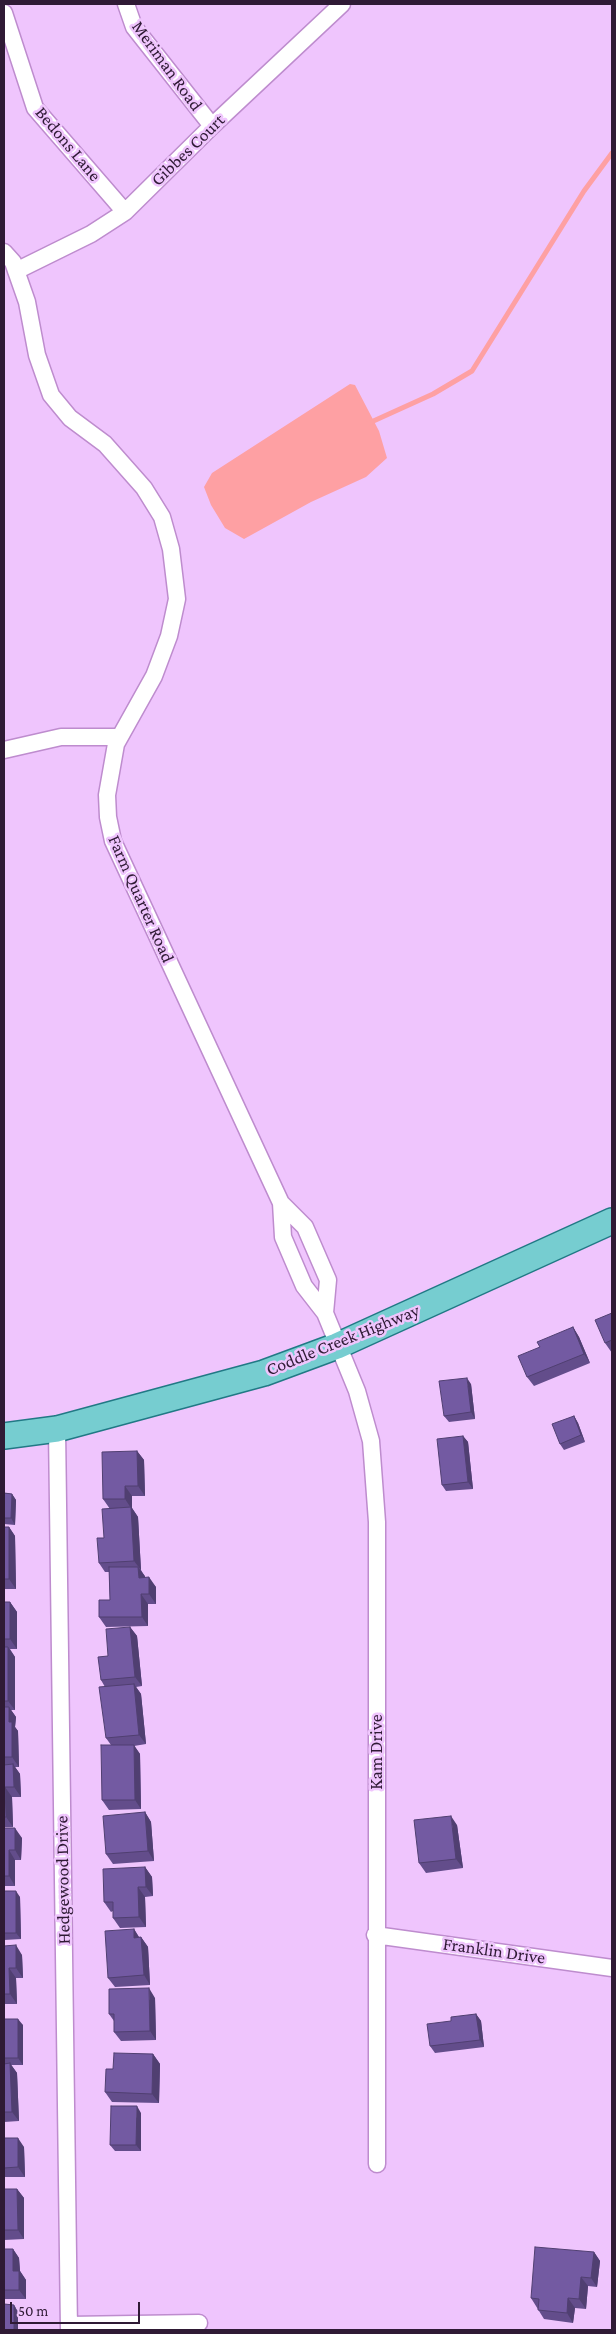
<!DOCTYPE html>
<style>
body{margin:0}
#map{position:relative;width:616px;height:2334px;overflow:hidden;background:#efc5fd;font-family:"Crimson Pro",serif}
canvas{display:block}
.frame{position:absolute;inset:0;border:5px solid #2f1a35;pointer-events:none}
.scale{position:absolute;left:10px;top:2302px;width:130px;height:22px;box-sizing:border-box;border:2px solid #2f1a35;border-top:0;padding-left:6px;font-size:15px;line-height:18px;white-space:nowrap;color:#2f1a35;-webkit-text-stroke:4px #efc5fd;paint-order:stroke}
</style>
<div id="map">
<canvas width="616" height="2334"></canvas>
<div class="frame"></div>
<div class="scale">50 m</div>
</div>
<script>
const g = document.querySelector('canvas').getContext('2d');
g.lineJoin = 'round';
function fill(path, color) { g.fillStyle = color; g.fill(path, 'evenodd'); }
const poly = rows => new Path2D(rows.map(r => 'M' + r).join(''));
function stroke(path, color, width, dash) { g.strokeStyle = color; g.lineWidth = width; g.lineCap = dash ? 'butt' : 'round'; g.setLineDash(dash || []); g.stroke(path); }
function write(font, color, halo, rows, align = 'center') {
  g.font = font + ' "Crimson Pro",serif'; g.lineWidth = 5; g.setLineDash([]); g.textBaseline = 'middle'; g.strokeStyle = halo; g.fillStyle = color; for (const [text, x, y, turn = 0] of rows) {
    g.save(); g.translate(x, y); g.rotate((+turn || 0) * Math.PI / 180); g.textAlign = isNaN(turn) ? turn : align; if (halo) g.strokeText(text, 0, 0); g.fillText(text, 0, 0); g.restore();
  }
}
fill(poly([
 [350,384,355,385,379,431,387,458,366,477,311,502,244,539,225,528,211,505,204,487,212,473]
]), '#fea0a3');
stroke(poly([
 [369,423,433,394,472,371,584,191,612,153]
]), '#fea0a3', 5);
const street = poly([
 [126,4,134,27,212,126],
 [4,13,35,108,125,212],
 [4,252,13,262,27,302,37,355,51,395,70,418,105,444,144,488,162,517,171,549,177,599,169,636,154,676,116,744,107,795,108,817,113,841,281,1203,305,1227,328,1280,325,1313],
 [16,271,91,234,125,212,212,126,342,4],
 [4,750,61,737,120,737],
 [281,1203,283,1237,304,1286,325,1313,357,1391,371,1441,377,1522,377,2164],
 [57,1429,69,2330],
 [375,1935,612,1968],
 [69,2325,199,2323]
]);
const primary = poly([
 [4,1436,57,1429,264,1373,337,1346,612,1221]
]);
stroke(street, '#be8cce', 19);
stroke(primary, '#217985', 28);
stroke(street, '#fff', 16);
stroke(primary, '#76cdd0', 25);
fill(poly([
 [612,1313,612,1353,605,1343],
 [573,1327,579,1337,590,1363,534,1386,527,1377,540,1347],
 [471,1384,475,1419,449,1422,444,1416],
 [574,1416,578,1423,585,1442,564,1450,560,1444],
 [463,1436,468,1442,473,1489,446,1491,442,1485],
 [137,1451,144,1460,145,1496,132,1496,132,1508,138,1517,141,1570,145,1577,156,1587,156,1604,148,1604,148,1626,106,1627,99,1617,110,1600,109,1572,105,1572,99,1563,110,1509,103,1499],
 [4,1493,12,1494,16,1500,15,1525,4,1524],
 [4,1527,9,1527,15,1536,16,1589,4,1589],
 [4,1594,5,1595,5,1602,10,1602,17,1612,17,1649,10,1649,15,1657,15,1710,11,1710,16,1717,15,1727,18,1731,19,1767,15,1767,20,1774,21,1797,12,1797,13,1827,4,1827],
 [130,1627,137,1636,142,1686,136,1687,141,1694,146,1744,134,1746,140,1754,141,1809,109,1810,102,1800,111,1745,106,1738,105,1687,101,1680,108,1656],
 [145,1812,151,1822,154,1861,113,1864,106,1854],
 [457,1825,463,1868,426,1873,419,1863],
 [4,1828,22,1838,21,1860,15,1860,15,1886,4,1886],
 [145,1867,152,1877,153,1896,145,1897,146,1927,120,1928,113,1918,113,1911,111,1912,104,1902],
 [4,1891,20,1897,21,1939,4,1940],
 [134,1929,139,1937,141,1937,148,1947,150,1985,115,1987,108,1978],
 [4,1946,22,1955,23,1978,16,1978,17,2004,4,2004],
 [155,1998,156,2040,121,2041,114,2032,114,2021,109,2014],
 [476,2014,481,2021,484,2047,435,2053,430,2046],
 [4,2019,23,2025,23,2065,11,2065,17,2073,19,2121,4,2122],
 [153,2054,160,2064,159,2103,112,2102,105,2092,113,2069],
 [141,2113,141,2151,115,2151,110,2145],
 [4,2138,24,2147,25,2177,4,2177],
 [4,2189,17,2189,24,2198,24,2239,4,2240],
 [4,2249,13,2249,19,2258,20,2271,26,2280,26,2299,4,2299],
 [594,2252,600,2261,597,2287,588,2286,586,2309,575,2308,573,2323,544,2319,531,2298]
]), '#634d8b');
fill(poly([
 [573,1327,579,1337,590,1363,584,1354],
 [467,1378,471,1384,475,1419,471,1412],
 [574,1416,578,1423,585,1442,581,1435],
 [463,1436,468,1442,473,1489,468,1482],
 [137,1451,144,1460,145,1496,138,1486],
 [125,1486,132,1496,132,1508,138,1517,141,1570,134,1561,131,1508,125,1499],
 [12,1494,16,1500,15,1525,11,1518],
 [9,1527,15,1536,16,1589,9,1579],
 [138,1567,145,1576,145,1587,139,1578],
 [149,1577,156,1587,156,1604,149,1594],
 [141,1594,148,1604,148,1626,142,1617],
 [10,1602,17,1612,17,1649,10,1639],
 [130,1627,137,1636,142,1686,135,1677],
 [8,1647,15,1657,15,1710,8,1701],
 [134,1684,141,1694,146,1744,139,1735],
 [9,1707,16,1717,15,1727,18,1731,19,1767,12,1757,9,1722],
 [134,1745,140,1754,141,1809,135,1800],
 [13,1764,20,1774,21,1797,14,1787],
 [5,1787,12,1797,13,1827,6,1817],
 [145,1812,151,1822,154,1861,148,1851],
 [451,1816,457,1825,463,1868,456,1859],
 [15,1828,22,1838,21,1860,15,1850],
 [9,1850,15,1860,15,1886,9,1876],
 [145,1867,152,1877,153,1896,146,1887],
 [138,1887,145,1897,146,1927,139,1917],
 [16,1891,20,1897,21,1939,16,1933],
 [134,1929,140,1939,134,1938],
 [141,1937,148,1947,150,1985,144,1975],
 [16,1945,22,1955,23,1978,16,1968],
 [9,1968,16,1978,17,2004,10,1994],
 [149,1988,155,1998,156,2040,150,2031],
 [476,2014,481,2021,484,2047,480,2040],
 [18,2019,23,2025,23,2065,18,2058],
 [153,2054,160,2064,159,2103,152,2094],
 [10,2063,17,2073,19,2121,12,2112],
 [137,2106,141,2113,141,2151,136,2145],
 [18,2138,24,2147,25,2177,18,2167],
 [17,2189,24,2198,24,2239,18,2230],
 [13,2249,19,2258,20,2271,26,2280,26,2299,19,2290,13,2271],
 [594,2252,600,2261,597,2287,591,2278],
 [581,2277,588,2286,586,2309,579,2299],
 [568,2298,575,2308,573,2323,567,2313],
 [14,2305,18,2311,18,2330,14,2330]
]), '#503f71');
const building = poly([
 [612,1313,612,1340,605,1343,595,1320,612,1313],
 [573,1327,584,1354,527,1377,518,1356,540,1347,537,1342,573,1327],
 [467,1378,471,1412,444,1416,439,1381,467,1378],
 [574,1416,581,1435,560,1444,552,1424,574,1416],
 [463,1436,468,1482,442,1485,437,1439,463,1436],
 [137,1451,138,1486,125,1486,125,1499,103,1499,102,1452,137,1451],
 [4,1493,12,1494,11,1518,4,1518,4,1493],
 [131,1507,134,1561,99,1563,97,1538,104,1538,102,1509,131,1507],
 [4,1527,9,1527,9,1579,4,1579,4,1527],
 [109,1567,138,1567,139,1578,149,1577,149,1594,141,1594,142,1617,99,1617,99,1600,110,1600,109,1567],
 [4,1602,10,1602,10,1639,4,1639,4,1602],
 [130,1627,135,1677,101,1680,98,1657,108,1656,106,1629,130,1627],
 [4,1647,8,1647,8,1701,4,1701,4,1647],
 [134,1684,139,1735,106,1738,99,1687,134,1684],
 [4,1707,9,1707,9,1722,12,1722,12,1757,4,1757,4,1707],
 [101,1745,134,1745,135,1800,102,1800,101,1745],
 [13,1764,14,1787,5,1787,6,1817,4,1817,4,1765,13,1764],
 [145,1812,148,1851,106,1854,103,1816,145,1812],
 [451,1816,456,1859,419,1863,414,1820,451,1816],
 [4,1828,15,1828,15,1850,9,1850,9,1876,4,1876,4,1828],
 [145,1867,146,1887,138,1887,139,1917,113,1918,113,1902,104,1902,103,1869,145,1867],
 [4,1891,16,1891,16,1933,4,1933,4,1891],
 [134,1929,134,1938,141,1937,144,1975,108,1978,105,1931,134,1929],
 [16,1945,16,1968,9,1968,10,1994,4,1994,4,1946,16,1945],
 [149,1988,150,2031,114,2032,114,2014,109,2014,109,1989,149,1988],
 [476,2014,480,2040,430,2046,427,2024,451,2021,451,2017,476,2014],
 [4,2019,18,2019,18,2058,4,2058,4,2019],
 [114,2053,153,2054,152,2094,105,2092,106,2069,113,2069,114,2053],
 [10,2063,12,2112,4,2112,4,2064,10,2063],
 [111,2106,137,2106,136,2145,110,2145,111,2106],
 [4,2138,18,2138,18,2167,4,2168,4,2138],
 [4,2189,17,2189,18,2230,4,2230,4,2189],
 [535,2247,594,2252,591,2278,581,2277,579,2299,568,2298,567,2313,538,2310,539,2299,531,2298,535,2247],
 [4,2249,13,2249,13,2271,19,2271,19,2290,4,2290,4,2249],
 [4,2304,14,2305,14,2330,4,2330,4,2304]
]);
fill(building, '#735aa2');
stroke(building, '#503f71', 1);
write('18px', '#2f1a35', '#efc5fd', [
 ["Meriman Road",167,66,54],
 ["Bedons Lane",68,144,50],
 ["Gibbes Court",188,150,-44],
 ["Farm Quarter Road",141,899,66],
 ["Coddle Creek Highway",343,1340,-22],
 ["Kam Drive",376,1752,-90],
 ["Hedgewood Drive",63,1880,-91],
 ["Franklin Drive",494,1951,8]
]);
</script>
